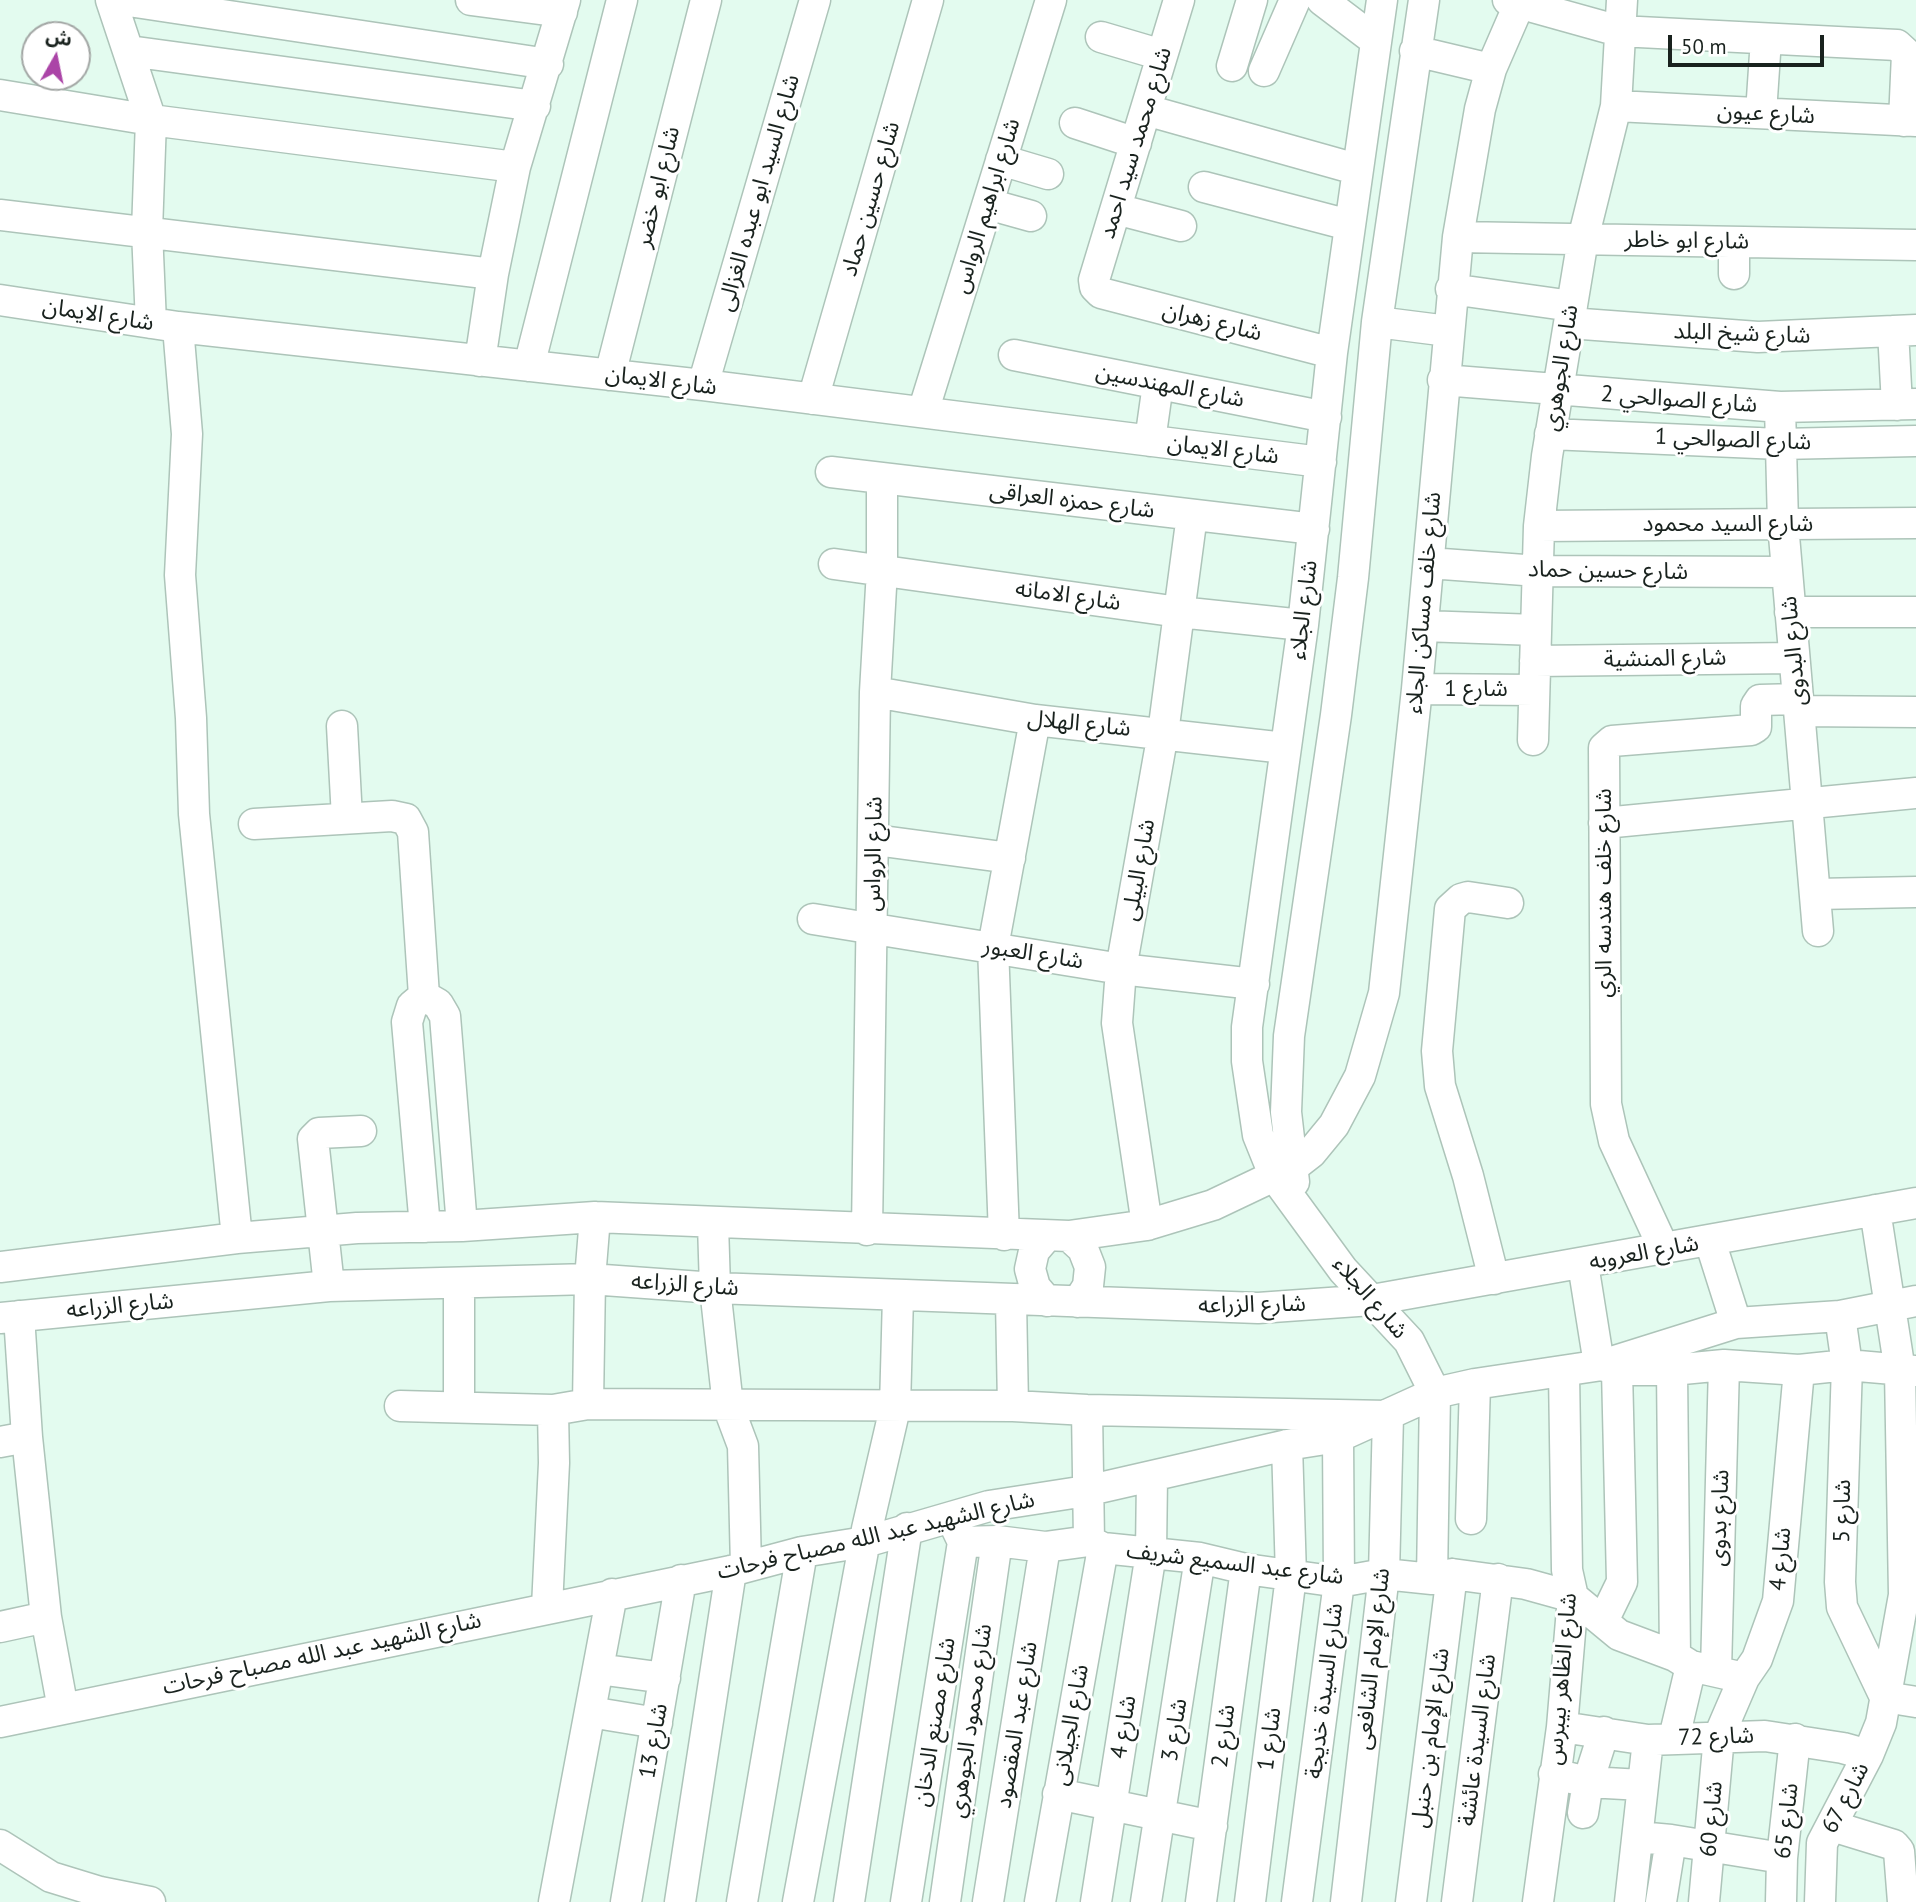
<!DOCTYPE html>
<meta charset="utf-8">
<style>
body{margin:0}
#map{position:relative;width:1916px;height:1902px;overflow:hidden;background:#e3fbef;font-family:"PT Sans","Noto Sans Arabic",sans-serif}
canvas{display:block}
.north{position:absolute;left:21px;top:21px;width:70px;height:70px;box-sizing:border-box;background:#fff;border:2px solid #a3a7a5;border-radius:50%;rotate:9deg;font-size:19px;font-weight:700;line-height:28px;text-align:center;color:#19221e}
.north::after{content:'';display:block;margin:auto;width:24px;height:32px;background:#ab44a7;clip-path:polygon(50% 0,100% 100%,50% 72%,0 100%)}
.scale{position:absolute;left:1668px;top:35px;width:156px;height:32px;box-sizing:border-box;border:4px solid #19221e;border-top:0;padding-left:9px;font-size:21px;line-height:24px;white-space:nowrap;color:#19221e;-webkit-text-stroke:5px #fff;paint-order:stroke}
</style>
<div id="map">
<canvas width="1916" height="1902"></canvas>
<div class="north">ش</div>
<div class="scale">50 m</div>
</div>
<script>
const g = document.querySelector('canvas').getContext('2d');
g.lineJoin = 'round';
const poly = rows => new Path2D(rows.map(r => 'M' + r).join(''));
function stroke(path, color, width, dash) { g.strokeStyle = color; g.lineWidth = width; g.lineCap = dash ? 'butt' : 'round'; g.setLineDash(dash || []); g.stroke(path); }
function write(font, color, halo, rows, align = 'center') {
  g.font = font + ' "PT Sans","Noto Sans Arabic",sans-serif'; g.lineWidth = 6; g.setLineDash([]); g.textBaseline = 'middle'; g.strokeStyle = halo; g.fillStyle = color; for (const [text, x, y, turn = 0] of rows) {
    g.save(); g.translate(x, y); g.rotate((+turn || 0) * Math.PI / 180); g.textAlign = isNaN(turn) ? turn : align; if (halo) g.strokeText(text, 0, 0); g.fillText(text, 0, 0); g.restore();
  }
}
const minor = poly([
 [111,0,151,120,147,231,151,323],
 [122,0,548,64],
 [471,0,562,12],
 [1179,0,1094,280,1095,287,1101,293,1332,353],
 [1322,0,1376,41],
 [1382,0,1332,353,1303,625,1247,1027,1247,1061,1258,1135,1275,1177,1343,1270,1409,1341,1435,1393,1432,1579],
 [1508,0,1619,31,1897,45,1907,54,1904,121],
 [1101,37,1162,55],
 [129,51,535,106],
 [1415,51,1491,69],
 [1232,66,1252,0],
 [1264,71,1295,0],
 [0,95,151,120,515,167],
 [1616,106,1916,121],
 [1146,110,1356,169],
 [1761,113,1766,39],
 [1075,123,1136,143],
 [1001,160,1048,174],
 [1204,187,1349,225],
 [988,204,1031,216],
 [1116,209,1181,226],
 [0,215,493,274],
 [1458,237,1916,245],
 [1734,274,1734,242],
 [1451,289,1572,306],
 [0,300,178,327,703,385,1321,462],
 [1377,322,1448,331],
 [1569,323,1758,337,1916,330],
 [178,327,187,434,180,575,191,718,194,814,237,1238],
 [1893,331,1897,405],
 [1014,355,1326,417],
 [480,361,493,274,515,167,565,0],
 [529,366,622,0],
 [610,375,706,0],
 [1443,380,1780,407,1916,404],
 [703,385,815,0],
 [813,399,928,0],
 [1780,407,1783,524,1818,931],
 [923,412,1051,0],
 [1550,434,1780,444,1916,441],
 [1150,441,1158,384],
 [831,472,1314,529],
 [1539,526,1916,523],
 [1429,563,1538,571,1787,572],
 [834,564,1179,612,1303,625],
 [1790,612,1916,612],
 [1423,626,1536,630],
 [1535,661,1794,658],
 [1417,689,1534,690],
 [875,692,1035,720,1285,748],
 [1799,711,1916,712],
 [342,726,347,818],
 [1533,740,1539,526,1547,456,1583,239,1616,106,1622,0],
 [1604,823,1916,793],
 [254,824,392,816,406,819,413,832,424,996],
 [875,840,1010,858],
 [1816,894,1916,892],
 [813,919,1121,969,1254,984],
 [424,996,438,1004,445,1016,462,1226],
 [424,996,412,1006,407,1022,425,1227],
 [1294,1182,1286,1112,1289,1036,1336,715,1353,578,1377,322,1424,0],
 [713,1224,715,1288,728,1406,743,1446,746,1567],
 [1147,1225,1117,1023,1121,969,1163,733,1192,515],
 [867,1230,875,692,882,570,882,478],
 [1004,1235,993,947,1035,720],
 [1069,1236,1083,1249,1090,1267,1088,1286,1078,1302],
 [1046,1237,1034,1251,1030,1269,1035,1287,1047,1301],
 [1710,1241,1736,1323],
 [1664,1249,1614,1141,1606,1104,1604,748,1612,741,1751,730,1756,727,1756,706,1760,700,1798,699],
 [1583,1264,1598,1358,1602,1365,1736,1323,1840,1316,1916,1301],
 [0,1267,237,1238,357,1228,462,1226,595,1217,1069,1236,1147,1225,1213,1205,1293,1167,1311,1153,1334,1125,1360,1076,1384,993,1417,689,1458,237,1480,109,1491,69,1521,0],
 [1494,1279,1468,1176,1440,1086,1437,1051,1450,909,1461,899,1468,897,1508,903],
 [459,1283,459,1407],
 [329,1286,313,1139,319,1133,361,1131],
 [1011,1300,1013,1406],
 [19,1316,27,1437,46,1617,63,1709],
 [1840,1316,1847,1365,1840,1582,1842,1607,1885,1697],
 [0,1318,329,1286,590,1279,715,1288,1258,1308,1372,1300,1916,1203],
 [1672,1370,1675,1656],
 [588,1404,590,1279,595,1217],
 [400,1406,553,1410,588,1404,1013,1406,1087,1410,1388,1416,1384,1574,1346,1902],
 [1087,1410,1089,1541],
 [0,1442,27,1437],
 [952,1519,963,1542,997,1541,1045,1547,1089,1541,1103,1548,1200,1558,1246,1569,1339,1582,1384,1574,1432,1579,1452,1574,1526,1584,1573,1597,1619,1635,1675,1656,1691,1666,1744,1678],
 [1471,1519,1475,1384],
 [547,1607,554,1463,553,1410],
 [1603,1621,1622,1582,1617,1370],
 [0,1627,46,1617],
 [598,1669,665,1678],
 [1716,1671,1724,1365],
 [1885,1697,1916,1702],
 [590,1712,657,1723],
 [0,1722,731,1571,802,1552,865,1542,989,1506,1086,1491,1287,1445,1338,1437,1435,1393,1475,1384,1602,1365,1617,1370,1672,1370,1724,1365,1799,1370,1847,1365,1916,1371],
 [1562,1727,1648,1740,1765,1736,1843,1748,1868,1755],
 [1674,1738,1691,1666],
 [1554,1774,1588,1782,1642,1785],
 [1058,1794,1212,1826],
 [1583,1813,1588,1782,1604,1732],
 [1832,1826,1894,1845,1899,1851,1903,1902],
 [1638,1837,1671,1840,1782,1858],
 [0,1845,51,1877,100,1892,150,1902],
 [554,1902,612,1594],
 [626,1902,681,1580],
 [680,1902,731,1571],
 [742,1902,802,1552],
 [798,1902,867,1529,895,1408,898,1296],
 [849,1902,907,1528],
 [906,1902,963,1542],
 [945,1902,997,1541],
 [988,1902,1045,1547],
 [1040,1902,1103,1548],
 [1096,1902,1151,1553,1152,1477],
 [1146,1902,1200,1558],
 [1201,1902,1246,1569],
 [1250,1902,1291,1576,1287,1445],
 [1297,1902,1339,1582,1338,1437],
 [1411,1902,1452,1574],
 [1457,1902,1498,1579],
 [1538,1902,1562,1727,1573,1597,1567,1570,1564,1372],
 [1630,1902,1648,1740],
 [1661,1902,1671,1840],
 [1704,1902,1719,1736,1744,1678,1757,1659,1778,1601,1799,1370],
 [1781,1902,1782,1858,1795,1739],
 [1820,1902,1822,1843,1868,1755,1881,1723,1904,1595,1900,1371,1875,1210]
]);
stroke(minor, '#adc4b9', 33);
stroke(minor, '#fff', 30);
write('23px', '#19221e', '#fff', [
 ["شارع عيون",1766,114,3],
 ["شارع محمد سيد احمد",1136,143,-73],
 ["شارع ابو خضر",658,187,-76],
 ["شارع السيد ابو عبده الغزالى",759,193,-74],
 ["شارع حسين حماد",871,199,-74],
 ["شارع ابراهيم الرواس",987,206,-73],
 ["شارع ابو خاطر",1687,241,1],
 ["شارع الايمان",98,315,9],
 ["شارع زهران",1212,322,14],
 ["شارع شيخ البلد",1742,334,2],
 ["شارع الجوهري",1561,368,-81],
 ["شارع الايمان",661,381,7],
 ["شارع المهندسين",1170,386,11],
 ["شارع الصوالحي 2",1679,400,4],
 ["شارع الصوالحي 1",1733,440,2],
 ["شارع الايمان",1223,450,7],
 ["شارع حمزه العراقى",1072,501,7],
 ["شارع السيد محمود",1728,524],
 ["شارع حسين حماد",1608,571,1],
 ["شارع الامانه",1068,596,8],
 ["شارع خلف مساكن الجلاء",1424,603,-85],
 ["شارع الجلاء",1304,610,-83],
 ["شارع البدوى",1794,651,-95],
 ["شارع المنشية",1665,659,-1],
 ["شارع 1",1476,689],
 ["شارع الهلال",1079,724,6],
 ["شارع الرواس",874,854,-89],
 ["شارع البيلى",1139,870,-80],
 ["شارع خلف هندسه الري",1604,893,-90],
 ["شارع العبور",1033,954,9],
 ["شارع العروبه",1644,1253,-10],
 ["شارع الزراعه",685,1285,4],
 ["شارع الجلاء",1370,1298,49],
 ["شارع الزراعه",1252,1305,-1],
 ["شارع الزراعه",120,1306,-5],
 ["شارع 5",1843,1511,-89],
 ["شارع بدوى",1720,1518,-88],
 ["شارع الشهيد عبد الله مصباح فرحات",876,1536,-13],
 ["شارع 4",1781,1559,-85],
 ["شارع عبد السميع شريف",1235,1564,7],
 ["شارع الشهيد عبد الله مصباح فرحات",322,1654,-12],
 ["شارع الإمام الشافعى",1373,1659,-84],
 ["شارع الظاهر بيبرس",1562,1679,-85],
 ["شارع السيدة خديجة",1325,1691,-83],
 ["شارع محمود الجوهري",971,1721,-82],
 ["شارع مصنع الدخان",935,1722,-81],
 ["شارع عبد المقصود",1017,1725,-81],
 ["شارع الجيلانى",1071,1725,-80],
 ["شارع 4",1124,1727,-81],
 ["شارع 3",1175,1730,-81],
 ["شارع 2",1224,1736,-83],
 ["شارع 72",1716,1737,-2],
 ["شارع الإمام بن حنبل",1431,1738,-83],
 ["شارع 1",1270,1739,-83],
 ["شارع السيدة عائشة",1478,1740,-83],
 ["شارع 13",654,1741,-80],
 ["شارع 67",1846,1798,-63],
 ["شارع 60",1712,1819,-85],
 ["شارع 65",1787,1821,-84]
]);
</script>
